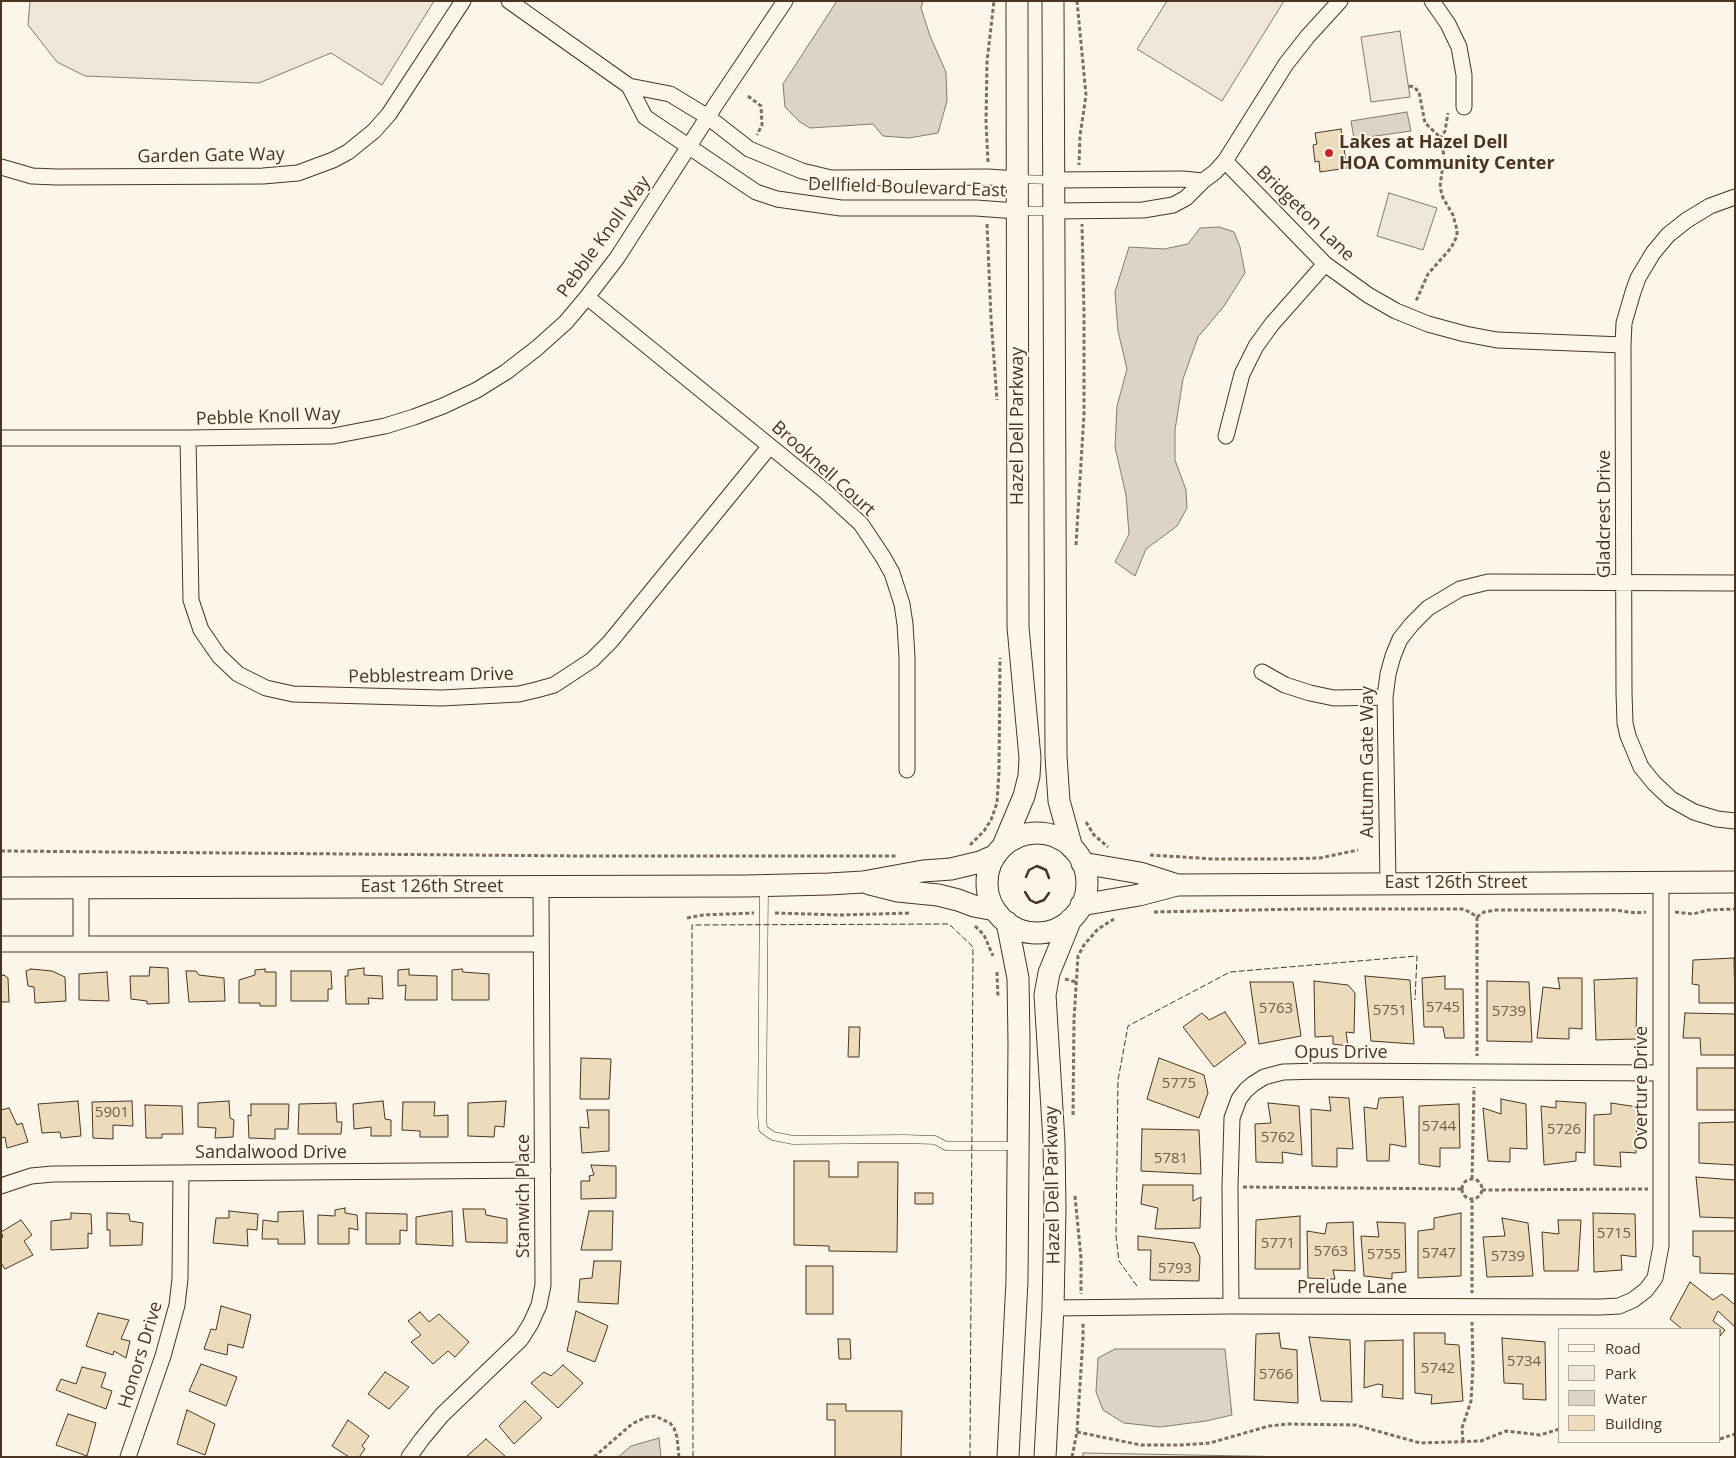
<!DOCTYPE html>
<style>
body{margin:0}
#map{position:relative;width:1736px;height:1458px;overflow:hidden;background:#fbf6e9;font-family:"Open Sans",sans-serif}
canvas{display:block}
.frame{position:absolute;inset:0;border:2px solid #4a3520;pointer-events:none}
.legend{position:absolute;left:1558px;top:1328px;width:162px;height:115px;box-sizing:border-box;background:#fbf6e9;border:1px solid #b4a999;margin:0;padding:6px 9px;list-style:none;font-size:15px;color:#4a3520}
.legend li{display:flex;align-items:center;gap:10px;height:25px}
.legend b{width:25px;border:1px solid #b4a999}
</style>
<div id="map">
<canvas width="1736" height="1458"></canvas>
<div class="frame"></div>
<ul class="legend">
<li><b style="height:6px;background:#fbf6e9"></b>Road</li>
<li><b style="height:14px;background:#ede6d9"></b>Park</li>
<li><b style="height:14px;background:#dcd4c6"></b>Water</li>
<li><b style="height:14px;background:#ecdcbc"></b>Building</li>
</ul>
</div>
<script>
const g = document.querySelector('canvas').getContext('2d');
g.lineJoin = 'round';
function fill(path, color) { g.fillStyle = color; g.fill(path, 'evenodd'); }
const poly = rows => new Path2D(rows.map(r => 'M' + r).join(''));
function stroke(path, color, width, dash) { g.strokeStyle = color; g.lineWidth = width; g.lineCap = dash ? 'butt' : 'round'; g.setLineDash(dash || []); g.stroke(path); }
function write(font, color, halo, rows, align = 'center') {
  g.font = font + ' "Open Sans",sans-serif'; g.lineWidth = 4; g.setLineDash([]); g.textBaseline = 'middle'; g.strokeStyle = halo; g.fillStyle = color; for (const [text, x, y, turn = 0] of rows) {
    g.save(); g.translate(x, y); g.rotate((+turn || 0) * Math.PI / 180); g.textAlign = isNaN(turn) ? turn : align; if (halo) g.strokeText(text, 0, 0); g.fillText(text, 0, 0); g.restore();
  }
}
const green = poly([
 [30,1,434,1,382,85,331,53,259,83,85,76,57,62,28,25,30,1],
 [1167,1,1284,1,1222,101,1137,49,1167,1],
 [1400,31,1410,97,1371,102,1361,37,1400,31],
 [1083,1453,1297,1457,1083,1457,1083,1453]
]);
fill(green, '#ede6d9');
stroke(green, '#887966', 1);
const parking = poly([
 [1389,193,1437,208,1423,250,1377,236,1389,193]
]);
fill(parking, '#ede7d9');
stroke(parking, '#887966', 1);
const water = poly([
 [837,1,923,1,921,8,930,36,946,72,947,101,938,133,909,138,883,136,873,124,810,128,800,122,785,107,783,84,837,1],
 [1407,112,1411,131,1354,139,1351,121,1407,112],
 [1219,227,1234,232,1240,247,1245,273,1224,306,1198,337,1183,379,1175,430,1175,460,1186,490,1187,508,1177,526,1146,549,1135,576,1115,562,1129,534,1126,495,1115,447,1117,406,1127,369,1118,331,1115,292,1129,247,1164,249,1188,244,1200,228,1219,227],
 [1115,1349,1225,1349,1232,1415,1206,1421,1160,1427,1124,1423,1103,1410,1096,1392,1098,1358,1115,1349],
 [659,1438,661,1457,618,1457,631,1446,659,1438]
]);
fill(water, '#dcd4c6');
stroke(water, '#887966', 1);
const building = poly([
 [1341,129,1347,168,1320,172,1319,161,1315,162,1313,145,1317,144,1315,133,1341,129],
 [1734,958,1735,1003,1699,1003,1699,985,1692,984,1693,960,1734,958],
 [150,967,168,968,169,1003,147,1004,147,1001,131,999,130,976,149,976,150,967],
 [364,968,364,975,382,976,383,999,368,998,369,1004,346,1004,345,976,348,976,348,970,364,968],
 [31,969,52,971,65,977,66,1001,35,1003,34,987,28,986,26,971,31,969],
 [265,969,265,972,276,972,276,1006,260,1006,260,1003,239,1003,239,980,255,975,255,970,265,969],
 [409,969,409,975,437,976,437,1000,405,1000,406,985,398,986,398,970,409,969],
 [462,969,463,972,489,974,489,1000,452,1000,452,970,462,969],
 [186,971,196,971,199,975,224,978,225,1001,189,1002,186,971],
 [291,971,331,971,332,989,328,989,328,1001,291,1001,291,971],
 [107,972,109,1001,79,1000,79,974,107,972],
 [4,975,8,978,9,1002,1,1002,1,976,4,975],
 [1365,976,1410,980,1414,1044,1371,1041,1365,976],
 [1445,976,1445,989,1463,989,1464,1038,1445,1038,1443,1027,1424,1027,1422,978,1445,976],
 [1558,978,1582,978,1582,1029,1569,1028,1569,1039,1537,1038,1543,987,1560,989,1558,978],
 [1637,978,1636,1039,1596,1040,1594,980,1637,978],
 [1314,981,1348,985,1355,993,1354,1033,1346,1032,1348,1046,1333,1044,1333,1036,1315,1037,1314,981],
 [1487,981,1529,982,1532,1042,1487,1041,1487,981],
 [1250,982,1293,982,1301,1036,1259,1044,1250,982],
 [1225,1012,1246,1043,1214,1067,1183,1027,1202,1013,1209,1020,1225,1012],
 [1685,1013,1735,1014,1735,1055,1701,1055,1700,1038,1683,1038,1685,1013],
 [849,1027,860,1027,859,1057,848,1057,849,1027],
 [581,1058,611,1059,609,1099,580,1099,581,1058],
 [1159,1058,1204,1075,1208,1093,1199,1118,1147,1099,1159,1058],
 [1697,1068,1735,1068,1735,1110,1697,1110,1697,1068],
 [1329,1097,1349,1098,1353,1149,1337,1148,1337,1167,1312,1166,1311,1109,1331,1111,1329,1097],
 [1403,1097,1406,1147,1390,1144,1389,1161,1367,1161,1364,1107,1377,1109,1379,1098,1403,1097],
 [1501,1099,1526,1104,1527,1149,1510,1148,1510,1162,1488,1161,1483,1108,1501,1114,1501,1099],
 [78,1101,81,1136,61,1138,60,1132,42,1133,38,1104,78,1101],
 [132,1101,133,1126,113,1125,113,1139,93,1138,92,1102,132,1101],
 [229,1101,230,1118,234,1120,233,1137,215,1138,216,1128,198,1127,198,1103,229,1101],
 [383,1101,385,1119,391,1120,391,1136,371,1136,371,1127,354,1129,353,1104,383,1101],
 [506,1101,504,1127,495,1126,494,1137,468,1136,468,1103,506,1101],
 [1556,1101,1586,1103,1585,1153,1576,1152,1576,1161,1544,1165,1541,1106,1556,1108,1556,1101],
 [403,1102,435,1102,434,1116,448,1115,448,1137,420,1137,420,1131,402,1130,403,1102],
 [336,1103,337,1122,342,1122,341,1134,298,1134,299,1104,336,1103],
 [1268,1103,1299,1106,1302,1155,1282,1152,1283,1163,1256,1162,1255,1124,1271,1123,1268,1103],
 [1611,1103,1637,1107,1636,1153,1620,1152,1621,1167,1594,1165,1594,1115,1611,1114,1611,1103],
 [251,1104,289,1104,288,1129,275,1129,275,1139,249,1138,248,1115,251,1116,251,1104],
 [1459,1104,1460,1148,1440,1148,1440,1167,1419,1164,1419,1106,1459,1104],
 [145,1105,182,1106,183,1134,162,1134,162,1138,146,1138,145,1105],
 [9,1108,17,1125,22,1123,28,1142,7,1148,5,1137,1,1138,1,1110,9,1108],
 [587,1110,609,1110,609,1151,582,1153,580,1127,589,1128,587,1110],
 [1735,1122,1735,1165,1699,1163,1699,1123,1735,1122],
 [1142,1129,1199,1130,1201,1174,1141,1171,1142,1129],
 [794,1161,829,1161,829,1177,858,1177,858,1162,898,1162,897,1252,829,1251,829,1246,794,1245,794,1161],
 [591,1165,616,1166,616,1198,581,1199,581,1181,590,1181,589,1176,594,1175,591,1165],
 [1696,1177,1735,1180,1735,1218,1700,1217,1696,1177],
 [1143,1185,1193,1185,1193,1201,1201,1197,1200,1228,1155,1229,1158,1208,1141,1204,1143,1185],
 [915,1193,933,1193,933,1204,915,1204,915,1193],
 [345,1208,345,1213,357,1215,358,1230,349,1228,349,1244,318,1244,318,1215,335,1216,335,1210,345,1208],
 [463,1209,485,1209,486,1215,507,1219,507,1243,466,1242,463,1209],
 [229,1211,258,1214,257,1230,247,1229,248,1246,213,1243,216,1218,229,1218,229,1211],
 [303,1211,305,1244,278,1244,278,1239,262,1239,263,1220,278,1222,278,1212,303,1211],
 [452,1211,453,1246,416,1244,416,1217,452,1211],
 [589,1211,613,1211,612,1250,581,1250,589,1211],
 [71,1213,91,1214,92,1234,88,1233,88,1248,51,1250,51,1221,71,1219,71,1213],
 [107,1213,129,1214,130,1221,143,1223,142,1245,110,1246,110,1230,107,1230,107,1213],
 [366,1213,407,1214,407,1231,400,1230,400,1244,366,1244,366,1213],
 [1461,1213,1461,1276,1418,1278,1418,1231,1434,1229,1434,1218,1461,1213],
 [1593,1213,1635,1214,1636,1257,1621,1255,1622,1270,1594,1272,1593,1213],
 [1300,1216,1300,1269,1255,1269,1256,1220,1300,1216],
 [1502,1218,1528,1223,1533,1276,1487,1277,1483,1237,1505,1236,1502,1218],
 [21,1220,32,1235,24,1241,33,1255,5,1269,1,1263,1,1238,3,1237,1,1232,21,1220],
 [1558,1220,1581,1220,1578,1271,1544,1271,1542,1232,1559,1234,1558,1220],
 [1353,1222,1355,1271,1333,1270,1335,1279,1308,1278,1307,1231,1325,1234,1327,1223,1353,1222],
 [1377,1222,1405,1223,1406,1272,1392,1273,1392,1279,1364,1276,1361,1236,1379,1237,1377,1222],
 [1693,1231,1735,1231,1735,1274,1700,1273,1700,1257,1693,1256,1693,1231],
 [1138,1236,1194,1243,1200,1257,1199,1281,1150,1280,1151,1250,1138,1250,1138,1236],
 [594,1261,621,1261,618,1304,578,1302,580,1279,592,1278,594,1261],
 [806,1266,833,1266,833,1314,806,1314,806,1266],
 [1690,1282,1713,1300,1722,1294,1735,1305,1735,1327,1718,1311,1713,1321,1725,1330,1720,1336,1720,1329,1682,1329,1670,1319,1690,1282],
 [221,1306,251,1315,243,1348,228,1344,227,1355,204,1349,211,1329,216,1330,221,1306],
 [576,1311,608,1326,595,1362,567,1351,576,1311],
 [420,1312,429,1322,439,1314,469,1342,455,1357,448,1351,433,1364,411,1342,421,1335,408,1321,420,1312],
 [98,1313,129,1320,121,1339,130,1341,126,1358,114,1351,113,1355,86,1346,98,1313],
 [1279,1333,1281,1348,1297,1350,1298,1403,1254,1400,1256,1334,1279,1333],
 [1414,1333,1445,1333,1445,1344,1459,1345,1463,1401,1431,1404,1432,1395,1415,1393,1414,1333],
 [1309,1337,1350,1340,1352,1402,1321,1401,1309,1337],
 [1502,1338,1545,1342,1546,1400,1523,1399,1523,1384,1504,1383,1502,1338],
 [838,1339,850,1339,851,1359,839,1359,838,1339],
 [1403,1340,1403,1399,1382,1397,1383,1385,1378,1384,1364,1388,1365,1341,1403,1340],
 [201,1364,237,1377,226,1406,189,1391,201,1364],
 [563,1365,583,1383,558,1408,531,1383,544,1372,551,1376,563,1365],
 [82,1367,106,1373,101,1387,112,1391,106,1409,56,1390,61,1379,76,1384,82,1367],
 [385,1372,409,1387,389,1409,368,1394,385,1372],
 [525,1401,542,1418,514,1444,499,1426,525,1401],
 [827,1404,846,1404,846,1411,902,1411,901,1457,835,1457,835,1420,827,1420,827,1404],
 [187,1410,215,1424,205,1455,177,1444,187,1410],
 [68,1414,96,1423,87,1456,56,1445,68,1414],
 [348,1420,369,1436,362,1446,365,1449,359,1457,349,1457,332,1446,348,1420],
 [486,1439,506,1457,466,1457,486,1439]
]);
fill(building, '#ecdcbc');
stroke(building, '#4a3520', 1);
const lane = poly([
 [1018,179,1052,180],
 [1019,211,1052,211],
 [764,887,762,1115,763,1129,773,1136,793,1140,904,1139,935,1140,946,1146,1016,1146]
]);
const street = poly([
 [509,1,629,86,670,94,708,117,749,149,802,171,831,178,988,177,1017,179],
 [1432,1,1448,24,1459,47,1464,75,1464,107],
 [629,86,645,117,756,192,777,199,841,208,976,208,1017,211],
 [1225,161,1325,264,1368,295,1396,311,1428,324,1465,334,1497,340,1623,345],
 [1,167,32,176,56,177,263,176,298,173,333,160,348,152,374,131,389,114,463,1],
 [1054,180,1183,179,1203,181],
 [1735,197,1710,206,1687,220,1668,235,1653,253,1638,278,1633,292,1624,323,1623,345,1624,693,1625,723,1628,736,1641,767,1654,783,1671,799,1694,812,1717,819,1735,821],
 [1054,211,1143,210,1173,205,1186,198,1203,181,1215,172,1225,161,1286,64,1308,36,1340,1],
 [587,297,825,491,861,524,883,557,892,573,902,604,905,624,907,657,907,770],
 [1226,436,1242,374,1256,346,1272,324,1325,264],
 [1,438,188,438,333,436,385,426,414,417,443,406,477,390,506,372,537,348,566,322,587,297,617,258,716,104,785,1],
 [188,438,191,600,201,630,219,656,238,674,266,688,293,694,441,698,519,694,536,690,554,685,592,660,610,642,770,446],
 [1262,672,1285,685,1310,693,1334,698,1385,697],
 [1388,883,1385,697,1388,674,1393,656,1400,639,1412,624,1428,608,1460,589,1488,582,1735,583],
 [81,888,81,943],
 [1,944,541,944],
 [1,1186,31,1176,53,1174,543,1170],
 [1231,1306,1230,1187,1232,1118,1239,1099,1246,1090,1253,1084,1264,1077,1283,1072,1322,1071,1660,1073],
 [1053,1308,1231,1306,1601,1307,1619,1306,1633,1300,1646,1290,1655,1278,1661,1246,1661,882],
 [128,1457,163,1356,177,1305,180,1279,181,1173],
 [409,1457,422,1439,442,1415,521,1339,531,1323,539,1305,543,1285,541,886]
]);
const secondary = poly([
 [1053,1,1056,756,1059,801,1072,848],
 '987 883a50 50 0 1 1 100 0a50 50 0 1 1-100 0Z',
 [1003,846,1024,796,1029,776,1030,758,1018,627,1017,1],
 [1082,863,1140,873,1177,885],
 [870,884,898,891,938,895,958,900,974,906,995,910],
 [1,888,746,886,829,884,863,882,923,871,951,869,980,862,996,855],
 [1081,905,1139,895,1177,885,1735,882],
 [1007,922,1018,978,1019,1042,1017,1281,1008,1457],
 [1045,1457,1053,1308,1055,1208,1054,1142,1045,995,1049,973,1071,919]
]);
stroke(lane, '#4a3520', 9);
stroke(street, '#4a3520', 17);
stroke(secondary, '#4a3520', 23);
stroke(poly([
 [1077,1,1086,95,1080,136,1079,165],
 [1409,86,1414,87,1419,92,1425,123,1439,136,1441,141,1444,156,1440,187,1443,198,1453,215,1457,230,1457,236,1451,248,1428,274,1416,301],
 [748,96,761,106,762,125,757,135],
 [1440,139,1445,131,1448,113],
 [988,162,986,122,987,62,994,1],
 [987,224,991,318,997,400],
 [1076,545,1084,414,1084,313,1082,224],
 [1086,822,1094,835,1108,847],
 [970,845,984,831,991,820,997,803,999,772,1000,658],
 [1,851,581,856,896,856],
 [1150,855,1214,859,1284,859,1320,858,1358,850],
 [1154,912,1301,909,1462,909,1470,912,1477,917,1484,912,1496,910,1614,910,1636,913,1646,912],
 [1675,912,1693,914,1708,910,1735,909],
 [775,913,841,915,911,913],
 [1477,917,1477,1056],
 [687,918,703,915,754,913],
 [975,926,984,935,993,956],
 [997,972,998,998],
 [1065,979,1076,982],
 [1073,1115,1074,1019,1078,956,1084,945,1098,929,1114,919],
 [1472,1179,1474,1087],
 '1462 1189a10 10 0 1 1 20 0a10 10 0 1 1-20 0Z',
 [1243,1187,1462,1189],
 [1482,1190,1648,1189],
 [1075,1196,1081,1258,1081,1294],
 [1472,1199,1472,1293],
 [1077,1432,1141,1445,1181,1445,1210,1443,1269,1426,1287,1424,1356,1425,1420,1443,1481,1441,1506,1431,1540,1435,1560,1429],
 [1720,1439,1735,1434],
 [1463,1441,1462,1428,1471,1401,1473,1366,1472,1322],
 [594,1457,632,1424,646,1417,655,1416,670,1423,674,1428,677,1437,679,1457],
 [1072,1457,1077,1432,1083,1338,1083,1323]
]), '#7f6f5c', 3, [4, 2.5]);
stroke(lane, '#fbf6e9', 8);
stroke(street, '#fbf6e9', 15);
stroke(secondary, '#fbf6e9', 21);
stroke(poly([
 [1137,1286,1119,1261,1116,1236,1118,1080,1128,1026,1230,972,1417,956,1415,1000],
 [693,1457,692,925,949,924,973,947,970,1457]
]), '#4a3520', 1, [6, 2.5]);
stroke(poly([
 [1026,877,1029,870,1037,866,1046,870,1049,878],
 [1025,892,1030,900,1036,903,1044,900,1049,893]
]), '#4a3520', 2.5);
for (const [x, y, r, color] of [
 [1329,153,5,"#c62828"]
]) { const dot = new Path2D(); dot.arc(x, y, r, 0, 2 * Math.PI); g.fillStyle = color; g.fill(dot); stroke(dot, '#fbf6e9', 2); }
write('15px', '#725f47', null, [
 ["5745",1443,1008],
 ["5763",1276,1009],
 ["5751",1390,1011],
 ["5739",1509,1012],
 ["5775",1179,1084],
 ["5901",112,1113],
 ["5744",1439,1127],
 ["5726",1564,1130],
 ["5762",1278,1138],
 ["5781",1171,1159],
 ["5715",1614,1234],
 ["5771",1278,1244],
 ["5763",1331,1252],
 ["5747",1439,1254],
 ["5755",1384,1255],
 ["5739",1508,1257],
 ["5793",1175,1269],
 ["5734",1524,1362],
 ["5742",1438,1369],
 ["5766",1276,1375]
]);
write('bold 18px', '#4a3520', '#fbf6e9', [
 ["Lakes at Hazel Dell",1339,143],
 ["HOA Community Center",1339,164]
], 'left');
write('18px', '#4a3520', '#fbf6e9', [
 ["Garden Gate Way",211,156,-1],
 ["Dellfield Boulevard East",907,188,2],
 ["Bridgeton Lane",1305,214,44],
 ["Pebble Knoll Way",604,237,-54],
 ["Pebble Knoll Way",268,417,-2],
 ["Hazel Dell Parkway",1018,426,-90],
 ["Brooknell Court",823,469,42],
 ["Gladcrest Drive",1605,514,-90],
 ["Pebblestream Drive",431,676,-1],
 ["Autumn Gate Way",1368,762,-90],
 ["East 126th Street",1456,883],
 ["East 126th Street",432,887],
 ["Opus Drive",1341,1053],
 ["Overture Drive",1642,1088,-90],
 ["Sandalwood Drive",271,1153],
 ["Hazel Dell Parkway",1053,1185,-91],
 ["Stanwich Place",524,1196,-90],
 ["Prelude Lane",1352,1288],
 ["Honors Drive",141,1355,-73]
]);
</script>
